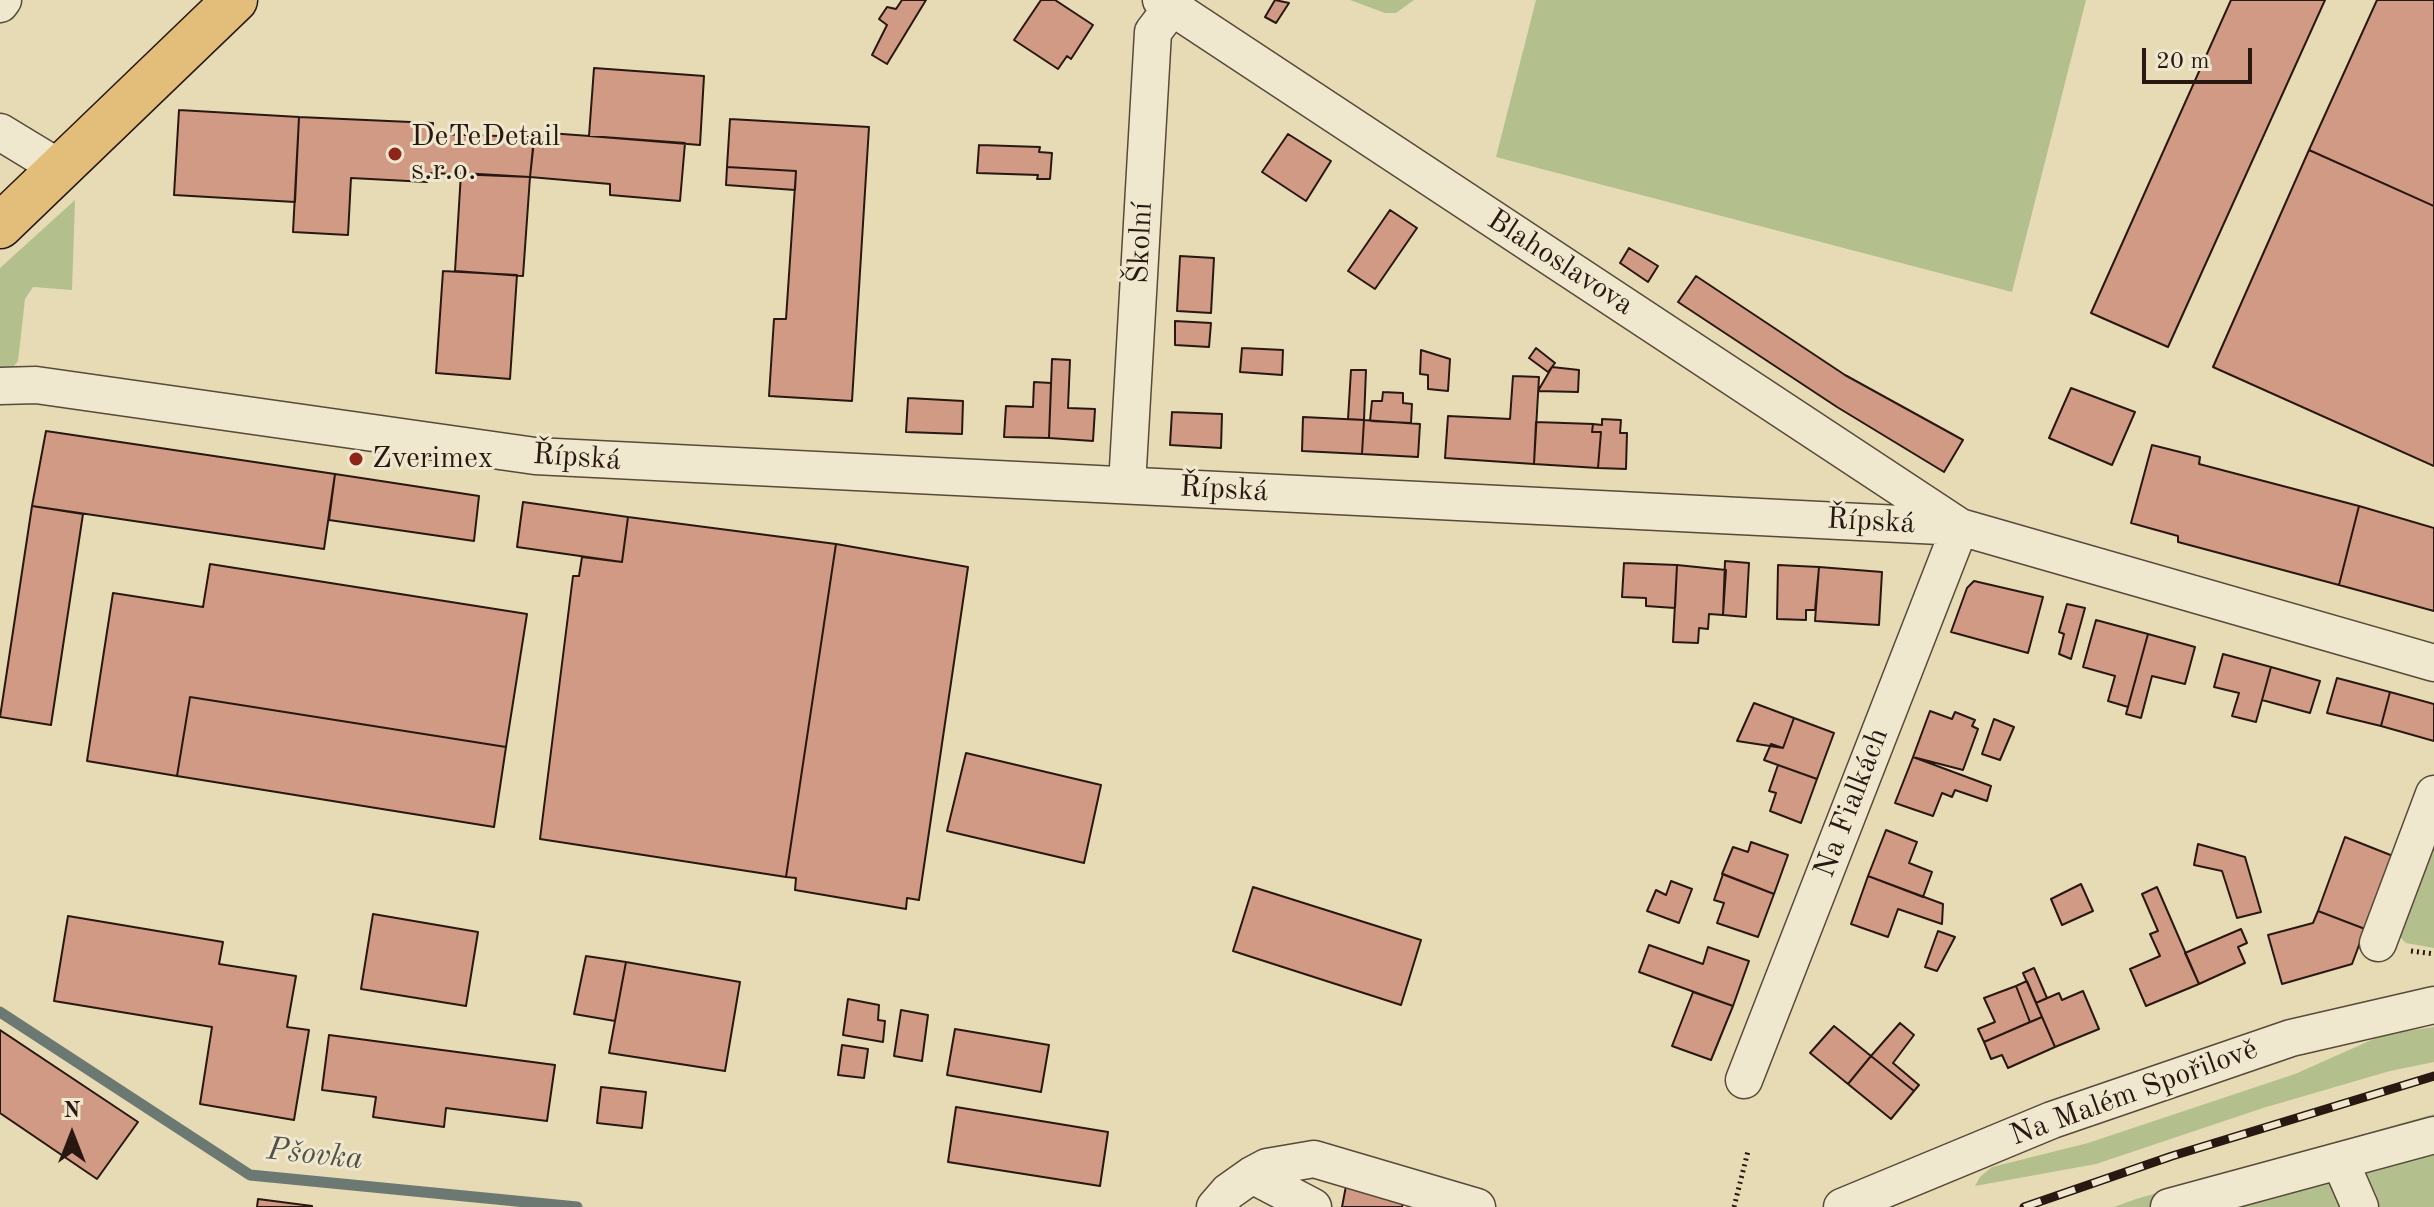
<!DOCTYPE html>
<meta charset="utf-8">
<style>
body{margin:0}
#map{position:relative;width:2434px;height:1207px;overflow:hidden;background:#e6dbb4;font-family:"Old Standard TT",serif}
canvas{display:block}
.north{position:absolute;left:32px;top:1095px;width:80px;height:80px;-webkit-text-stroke:6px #efe8ce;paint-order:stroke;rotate:0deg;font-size:22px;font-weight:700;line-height:32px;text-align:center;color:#291812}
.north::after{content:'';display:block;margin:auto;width:28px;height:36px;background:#291812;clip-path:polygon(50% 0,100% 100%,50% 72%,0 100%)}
.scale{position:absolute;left:2142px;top:48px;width:110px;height:36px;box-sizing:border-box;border:4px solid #291812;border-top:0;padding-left:10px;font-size:24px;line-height:28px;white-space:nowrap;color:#291812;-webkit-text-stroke:6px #efe8ce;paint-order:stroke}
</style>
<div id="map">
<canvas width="2434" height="1207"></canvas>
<div class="north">N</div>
<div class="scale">20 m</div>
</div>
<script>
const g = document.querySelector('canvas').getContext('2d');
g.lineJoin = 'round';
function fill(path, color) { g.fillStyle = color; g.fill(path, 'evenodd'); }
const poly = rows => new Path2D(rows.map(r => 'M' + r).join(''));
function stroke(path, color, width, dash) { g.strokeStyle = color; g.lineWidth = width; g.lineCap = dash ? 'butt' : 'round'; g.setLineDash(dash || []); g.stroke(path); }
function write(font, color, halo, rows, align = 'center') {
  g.font = font + ' "Old Standard TT",serif'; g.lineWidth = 6; g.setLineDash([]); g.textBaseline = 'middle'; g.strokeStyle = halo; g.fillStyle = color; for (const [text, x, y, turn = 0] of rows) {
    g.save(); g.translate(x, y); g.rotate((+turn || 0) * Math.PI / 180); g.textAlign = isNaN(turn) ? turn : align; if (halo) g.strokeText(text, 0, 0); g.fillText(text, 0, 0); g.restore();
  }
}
fill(poly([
 [1350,0,1414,0,1396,13,1385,13],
 [1536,0,2086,0,2012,292,1496,157],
 [75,200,72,290,33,287,25,299,18,361,10,371,0,372,0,268],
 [2434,833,2434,948,2406,943,2397,934],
 [2434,1027,2434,1062,2390,1071,2263,1108,2096,1164,1975,1186,1980,1177,1992,1167,2088,1143,2295,1074,2385,1034],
 [2434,1114,2434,1207,2114,1207,2136,1199]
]), '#b3c08e');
stroke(poly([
 [0,1012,250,1175,577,1207]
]), '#6b7972', 11);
const building = poly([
 [902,0,926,0,887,64,872,55,887,25,879,19,887,7,896,9,902,0],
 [1041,0,1055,0,1093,25,1071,59,1067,56,1058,69,1014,40,1041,0],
 [1275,0,1289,3,1276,23,1265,17,1275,0],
 [2231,0,2325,0,2168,347,2091,313,2231,0],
 [2377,0,2434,0,2434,206,2309,150,2377,0],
 [594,68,704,76,700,145,589,136,594,68],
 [179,110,299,117,295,202,174,195,179,110],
 [299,117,433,123,432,134,534,137,530,177,428,173,427,182,351,178,348,235,293,232,299,117],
 [730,119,869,127,852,401,769,396,774,319,786,319,796,171,727,167,730,119],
 [535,132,685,143,680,201,610,195,610,184,530,177,535,132],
 [1288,134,1331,161,1306,201,1262,172,1288,134],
 [979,145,1040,147,1039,152,1052,153,1050,179,1037,179,1038,175,977,173,979,145],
 [2309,150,2434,206,2434,466,2213,367,2309,150],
 [727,167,796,171,795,190,726,185,727,167],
 [461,173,530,177,523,276,455,271,461,173],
 [1390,210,1417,228,1375,289,1348,271,1390,210],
 [1629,248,1658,266,1648,282,1620,263,1629,248],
 [1180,256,1214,258,1211,313,1177,311,1180,256],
 [443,271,517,275,510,379,436,373,443,271],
 [1696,276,1845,375,1963,440,1944,472,1837,407,1678,302,1696,276],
 [1175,321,1211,323,1209,347,1175,345,1175,321],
 [1242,348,1283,350,1282,375,1240,372,1242,348],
 [1536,348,1555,363,1548,372,1529,358,1536,348],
 [1421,350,1450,359,1448,391,1428,389,1428,375,1420,374,1421,350],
 [1052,359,1070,360,1068,408,1095,409,1093,441,1049,438,1052,359],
 [1552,367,1579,370,1578,392,1538,391,1552,367],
 [1351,370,1366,370,1364,420,1348,419,1351,370],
 [1513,376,1539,377,1534,464,1445,458,1448,416,1510,419,1513,376],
 [1034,382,1051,383,1049,438,1004,437,1006,406,1033,407,1034,382],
 [2071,388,2135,412,2112,465,2049,438,2071,388],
 [1383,392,1403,393,1403,403,1412,404,1411,423,1370,421,1372,401,1382,401,1383,392],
 [908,398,963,401,962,434,906,432,908,398],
 [1172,412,1222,414,1221,448,1170,445,1172,412],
 [1303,417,1364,420,1362,454,1302,451,1303,417],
 [1602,419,1621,420,1620,433,1627,433,1626,469,1598,468,1601,432,1592,432,1593,424,1602,425,1602,419],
 [1364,420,1420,424,1418,457,1362,454,1364,420],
 [1536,422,1593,424,1592,432,1601,432,1598,468,1534,464,1536,422],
 [46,431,335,474,324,549,32,506,46,431],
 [2152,445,2200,457,2199,464,2359,506,2339,585,2178,542,2178,536,2131,523,2152,445],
 [335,474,479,496,474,541,329,520,335,474],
 [523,502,628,517,622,562,517,547,523,502],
 [32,506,83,514,51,725,0,717,32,506],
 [2359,506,2434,528,2434,611,2339,585,2359,506],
 [628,517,836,544,786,877,540,839,573,576,579,576,582,557,622,562,628,517],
 [836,544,968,567,919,900,907,898,906,909,795,890,796,878,786,877,836,544],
 [1725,561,1749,563,1746,617,1723,615,1725,561],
 [1624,563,1677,565,1675,608,1646,606,1646,598,1622,597,1624,563],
 [210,564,527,614,506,747,190,697,177,776,87,761,113,593,203,607,210,564],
 [1677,565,1726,570,1723,615,1709,614,1708,629,1699,628,1698,643,1673,642,1677,565],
 [1778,565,1819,567,1815,610,1806,610,1806,620,1777,619,1778,565],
 [1819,567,1882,572,1879,625,1815,621,1819,567],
 [1974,581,2043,597,2028,653,1951,632,1967,588,1974,581],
 [2067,604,2085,608,2071,659,2059,654,2064,634,2059,632,2067,604],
 [2096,620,2148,634,2128,707,2108,701,2115,676,2083,667,2096,620],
 [2148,634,2195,647,2185,684,2152,676,2141,718,2126,714,2148,634],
 [2223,654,2271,667,2256,722,2232,716,2239,693,2214,687,2223,654],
 [2271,667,2320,681,2310,713,2262,700,2271,667],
 [2337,678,2390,692,2381,726,2327,713,2337,678],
 [2390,692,2434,704,2434,741,2381,726,2390,692],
 [190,697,506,747,494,827,177,776,190,697],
 [1754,703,1794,718,1783,748,1737,741,1754,703],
 [1930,711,1952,719,1955,712,1975,720,1972,726,1978,729,1963,770,1913,757,1930,711],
 [1794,718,1834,733,1817,779,1764,760,1771,744,1783,748,1794,718],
 [1994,719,2014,727,2000,760,1982,754,1994,719],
 [966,753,1101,785,1084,863,947,831,966,753],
 [1913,757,1991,786,1987,801,1955,790,1952,797,1942,793,1933,816,1895,803,1913,757],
 [1778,765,1817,779,1801,823,1770,811,1776,793,1769,791,1778,765],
 [1886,830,1917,842,1909,863,1932,872,1923,897,1868,876,1886,830],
 [2345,837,2393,856,2365,929,2318,911,2345,837],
 [1751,842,1788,855,1774,894,1722,874,1733,847,1748,852,1751,842],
 [2198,844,2245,857,2261,912,2237,918,2222,871,2194,865,2198,844],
 [1723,874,1774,894,1758,937,1717,923,1724,903,1714,900,1723,874],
 [1868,876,1943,904,1942,924,1898,909,1888,937,1851,924,1868,876],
 [1671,881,1692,889,1679,923,1647,911,1656,890,1666,895,1671,881],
 [2081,884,2093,911,2062,925,2051,899,2081,884],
 [1253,887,1421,940,1401,1005,1233,951,1253,887],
 [2157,887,2199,984,2146,1006,2130,969,2160,956,2150,934,2158,931,2142,894,2157,887],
 [2318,911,2365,929,2352,964,2282,984,2268,935,2313,923,2318,911],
 [373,914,478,932,466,1006,361,989,373,914],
 [68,916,223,942,219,964,296,976,287,1027,309,1030,294,1120,200,1104,212,1027,54,1001,68,916],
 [2241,929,2247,943,2238,947,2245,963,2199,984,2185,953,2241,929],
 [1938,931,1955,937,1937,971,1925,967,1938,931],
 [1649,945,1703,964,1708,947,1749,961,1733,1006,1639,972,1649,945],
 [586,956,626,962,615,1021,574,1014,586,956],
 [626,962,740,982,725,1071,609,1053,626,962],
 [2034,968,2047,998,2036,1003,2023,973,2034,968],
 [2027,981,2042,1017,2030,1022,2016,986,2027,981],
 [2016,986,2030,1022,1984,1042,1978,1029,1995,1022,1984,998,2016,986],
 [2083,991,2099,1029,2055,1047,2036,1003,2059,993,2062,1000,2083,991],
 [1693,992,1733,1006,1711,1060,1672,1046,1693,992],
 [848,999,879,1005,878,1020,885,1021,883,1042,843,1035,848,999],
 [901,1010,928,1015,922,1061,894,1056,901,1010],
 [2042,1017,2055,1047,2008,1068,2002,1055,1991,1059,1984,1042,2042,1017],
 [1900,1023,1914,1035,1893,1063,1919,1085,1914,1091,1871,1056,1900,1023],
 [1834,1026,1871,1056,1848,1084,1810,1053,1834,1026],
 [955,1029,1049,1045,1041,1092,947,1075,955,1029],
 [0,1030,138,1122,97,1179,0,1113,0,1030],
 [329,1035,555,1065,547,1121,446,1108,444,1127,373,1117,376,1097,322,1090,329,1035],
 [842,1045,868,1049,864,1078,838,1075,842,1045],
 [1871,1056,1914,1091,1891,1119,1848,1084,1871,1056],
 [601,1087,646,1092,642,1128,597,1123,601,1087],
 [956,1107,1108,1132,1100,1186,948,1162,956,1107],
 [1346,1186,1404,1196,1402,1207,1342,1207,1346,1186],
 [258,1199,312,1206,312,1207,257,1207,258,1199]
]);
fill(building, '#d19a84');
stroke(building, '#291812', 2);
const minor = poly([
 [1161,0,1960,527,1744,1080],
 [0,4,3,0],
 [0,132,61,169],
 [0,386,36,385,535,456,1960,527,2434,663],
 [1127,485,1153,32,1172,7],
 [2378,943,2434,794],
 [2340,1161,2360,1207],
 [1252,1175,1313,1207],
 [1215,1207,1228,1192,1252,1175,1267,1167,1314,1159,1477,1207],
 [1842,1207,2052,1120,2291,1038,2434,1005],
 [2169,1207,2434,1135]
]);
const major = poly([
 [0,226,235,0]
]);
stroke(minor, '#58493a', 39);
stroke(major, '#291812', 47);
stroke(poly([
 [2411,951,2434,954],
 [1734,1207,1748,1151]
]), '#291812', 5, [2, 4]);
stroke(minor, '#efe8ce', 36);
stroke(major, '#e3be7a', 44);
const rail = poly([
 [2024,1207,2172,1156,2434,1076]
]);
stroke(rail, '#291812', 9);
stroke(rail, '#efe8ce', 6, [18]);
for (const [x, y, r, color] of [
 [395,154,8,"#8f2418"],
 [356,459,8,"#8f2418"]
]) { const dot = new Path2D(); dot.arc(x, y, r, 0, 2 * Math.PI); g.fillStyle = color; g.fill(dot); stroke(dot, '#efe8ce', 3); }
write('30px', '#291812', '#efe8ce', [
 ["DeTeDetail",411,137],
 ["s.r.o.",411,171],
 ["Zverimex",372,459]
], 'left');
write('30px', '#291812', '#efe8ce', [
 ["Školní",1141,243,-87],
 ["Blahoslavova",1560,263,33],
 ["Řípská",577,458,4],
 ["Řípská",1224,490,3],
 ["Řípská",1871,522,3],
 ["Na Fialkách",1852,803,-69],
 ["Na Malém Spořilově",2134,1093,-20]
]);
write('italic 32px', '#50514a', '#efe8ce', [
 ["Pšovka",315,1155,6]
]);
</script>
